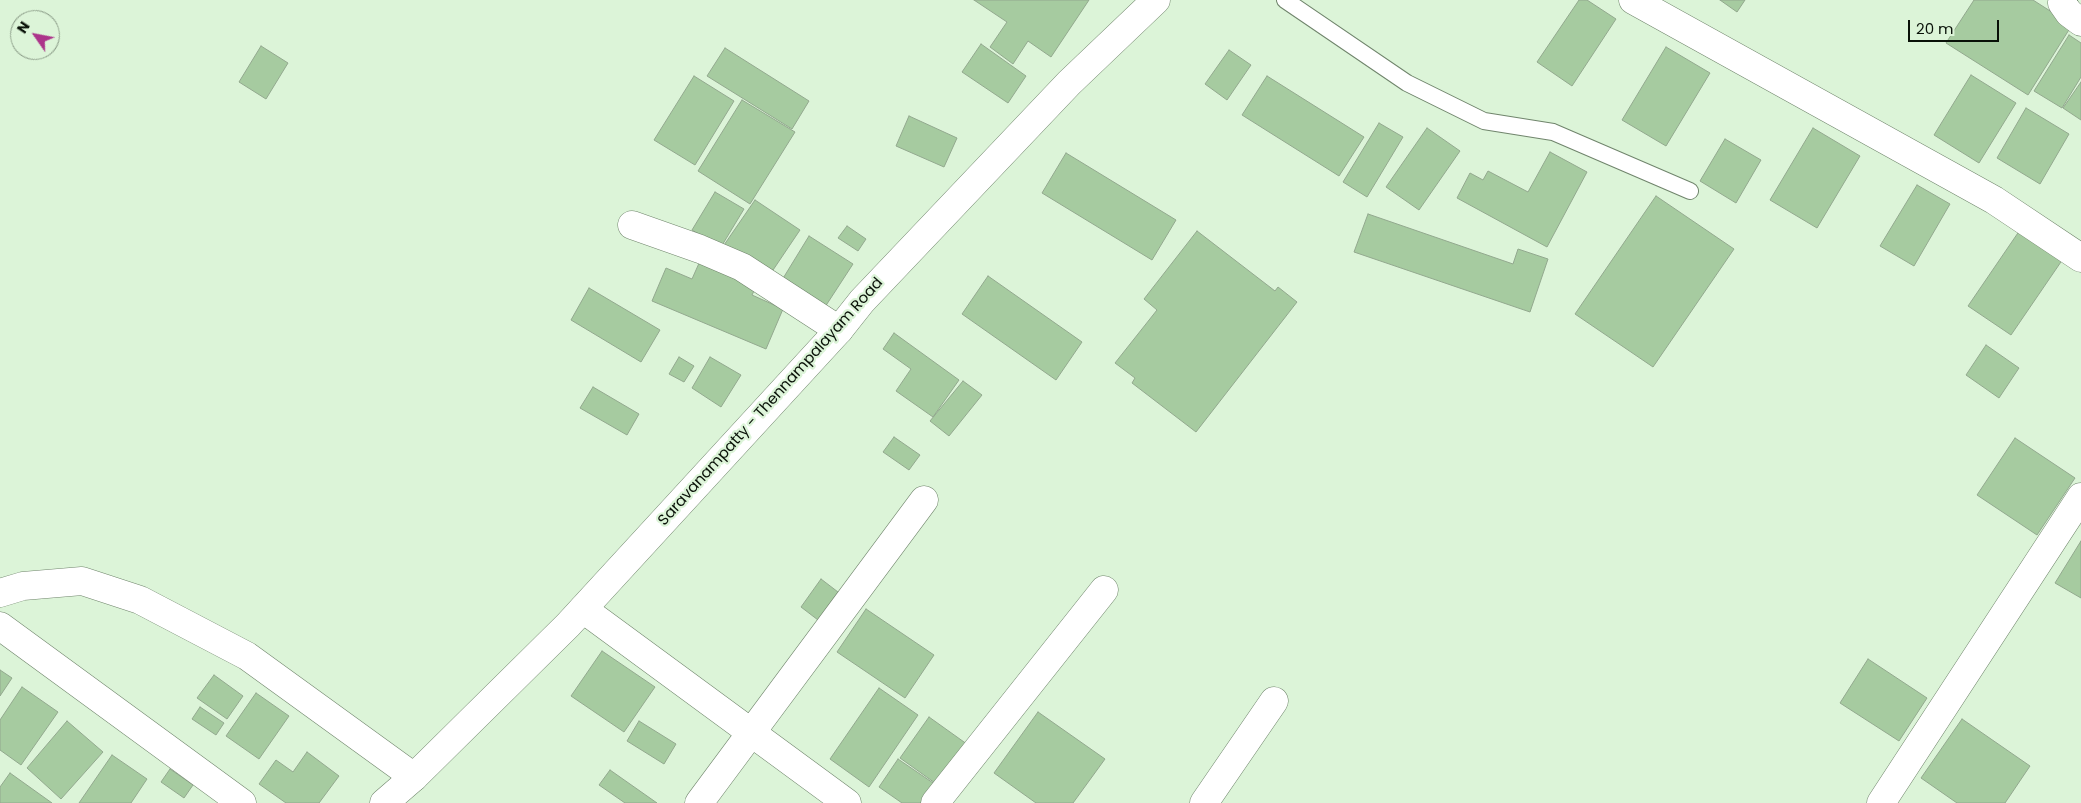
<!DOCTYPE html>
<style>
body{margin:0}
#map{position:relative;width:2081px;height:803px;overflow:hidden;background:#dcf4d8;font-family:Poppins,sans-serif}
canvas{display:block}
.north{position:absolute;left:10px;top:10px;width:50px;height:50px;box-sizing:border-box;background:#dcf4d8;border:1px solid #889985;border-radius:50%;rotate:303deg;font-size:14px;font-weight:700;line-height:20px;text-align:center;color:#091108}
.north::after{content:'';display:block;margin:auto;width:18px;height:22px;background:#ac348a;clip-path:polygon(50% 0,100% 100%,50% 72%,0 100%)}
.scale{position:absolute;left:1908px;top:20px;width:91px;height:22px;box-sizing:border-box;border:2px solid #091108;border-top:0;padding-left:6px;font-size:15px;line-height:18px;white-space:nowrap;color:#091108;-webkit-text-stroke:4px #dcf4d8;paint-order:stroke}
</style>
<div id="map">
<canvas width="2081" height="803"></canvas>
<div class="north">N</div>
<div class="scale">20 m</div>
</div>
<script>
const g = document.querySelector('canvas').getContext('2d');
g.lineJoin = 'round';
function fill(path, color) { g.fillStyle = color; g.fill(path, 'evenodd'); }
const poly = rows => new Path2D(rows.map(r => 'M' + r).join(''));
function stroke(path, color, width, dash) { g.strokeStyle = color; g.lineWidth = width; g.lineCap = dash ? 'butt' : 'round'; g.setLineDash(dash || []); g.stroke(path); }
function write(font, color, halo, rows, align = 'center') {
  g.font = font + ' Poppins,sans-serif'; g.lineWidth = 4.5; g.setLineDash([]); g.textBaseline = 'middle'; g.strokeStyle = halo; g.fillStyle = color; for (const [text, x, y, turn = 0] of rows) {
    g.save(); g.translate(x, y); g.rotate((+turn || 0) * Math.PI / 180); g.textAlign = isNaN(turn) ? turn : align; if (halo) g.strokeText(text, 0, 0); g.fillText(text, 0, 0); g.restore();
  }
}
const building = poly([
 [974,0,1089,0,1051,57,1028,41,1013,64,990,47,1007,22,974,0],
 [1579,0,1587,0,1616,19,1572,86,1537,62,1579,0],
 [1720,0,1745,0,1737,12,1720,0],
 [1974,0,2033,0,2072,25,2028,95,1946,43,1974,0],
 [2069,35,2081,43,2081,77,2062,108,2034,91,2069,35],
 [981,44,1026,76,1008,103,962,72,981,44],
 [261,46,288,63,266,99,239,82,261,46],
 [1666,47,1710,73,1666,146,1622,120,1666,47],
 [725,48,809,101,792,129,707,76,725,48],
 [1229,50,1251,65,1227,100,1205,84,1229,50],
 [1971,75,2016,103,1979,163,1934,135,1971,75],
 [694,76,734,101,695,165,654,140,694,76],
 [1267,76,1364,137,1339,176,1242,115,1267,76],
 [2081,82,2081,120,2063,108,2081,82],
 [742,100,795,132,750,204,698,171,742,100],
 [2026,108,2069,134,2040,184,1997,158,2026,108],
 [909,116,957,138,944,167,896,146,909,116],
 [1379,123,1403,137,1367,197,1343,182,1379,123],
 [1427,128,1460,151,1419,210,1386,187,1427,128],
 [1813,128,1860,156,1817,228,1770,200,1813,128],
 [1725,139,1761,160,1736,203,1700,181,1725,139],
 [1550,152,1587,172,1547,247,1457,198,1470,173,1483,180,1488,171,1528,192,1550,152],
 [1066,153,1176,220,1152,260,1042,193,1066,153],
 [1917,185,1950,204,1914,266,1880,246,1917,185],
 [715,192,744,209,721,247,692,230,715,192],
 [1656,196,1734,249,1653,367,1575,314,1656,196],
 [755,200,800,230,769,276,724,245,755,200],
 [1368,214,1513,264,1518,249,1548,259,1530,312,1354,252,1368,214],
 [847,226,866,239,858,251,838,238,847,226],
 [2022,227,2065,256,2011,335,1968,306,2022,227],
 [1197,231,1275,291,1278,287,1297,302,1196,432,1132,383,1135,378,1115,363,1157,310,1144,299,1197,231],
 [809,236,853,264,825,307,782,280,809,236],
 [700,261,757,285,752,295,783,309,766,349,652,301,666,268,692,279,700,261],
 [988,276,1082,342,1056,380,962,314,988,276],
 [589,288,660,330,641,362,571,320,589,288],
 [894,333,959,380,933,417,896,391,911,369,883,349,894,333],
 [1986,345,2019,368,1999,398,1966,375,1986,345],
 [679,357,694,366,684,382,669,374,679,357],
 [710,357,741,375,721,407,692,388,710,357],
 [963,381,982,395,949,436,930,421,963,381],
 [593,387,639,414,627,435,580,408,593,387],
 [894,437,920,455,909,470,883,452,894,437],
 [2015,438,2075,478,2037,535,1977,495,2015,438],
 [2081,541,2081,598,2055,583,2081,541],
 [821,579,838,592,818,620,801,607,821,579],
 [866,609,934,655,905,698,837,652,866,609],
 [602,651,655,687,624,732,571,696,602,651],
 [1868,659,1927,698,1899,741,1840,703,1868,659],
 [0,670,12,678,0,696,0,670],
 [214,675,243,696,227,719,197,698,214,675],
 [22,687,58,712,21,765,0,750,0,720,22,687],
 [879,688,918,715,869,787,830,759,879,688],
 [256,693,289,716,259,759,226,736,256,693],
 [200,707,224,723,216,735,192,719,200,707],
 [1038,712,1105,759,1073,803,1036,803,994,773,1038,712],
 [929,717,971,747,942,788,900,758,929,717],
 [1962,719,2030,766,2005,803,1957,803,1921,778,1962,719],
 [67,721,103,752,61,799,27,768,67,721],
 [639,721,676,744,664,764,627,741,639,721],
 [307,752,339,776,319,803,286,803,259,784,276,760,293,772,307,752],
 [112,755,147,779,131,803,79,803,112,755],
 [898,759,939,787,928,803,902,803,879,787,898,759],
 [170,769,193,785,184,798,161,782,170,769],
 [610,770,657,803,625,803,599,785,610,770],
 [10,773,52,803,0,803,0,787,10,773]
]);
fill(building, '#a6cba0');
stroke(building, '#92a88e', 1);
const lane = poly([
 [1285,0,1407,83,1484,121,1553,132,1690,191]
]);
const street = poly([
 [1633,0,1994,200,2081,258],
 [2063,0,2062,3,2069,13,2081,22],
 [632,225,700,249,742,267,839,330],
 [0,593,23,586,82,581,140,600,247,656,414,777],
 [583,609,847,803],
 [0,626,242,803],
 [699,803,924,500],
 [935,803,1104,590],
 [1204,803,1274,701],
 [1881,803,2081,497]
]);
const secondary = poly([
 [384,803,414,777,568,625,839,330,862,301,1069,83,1156,0]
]);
stroke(lane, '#70856c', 18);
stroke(street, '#70856c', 29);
stroke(secondary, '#70856c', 29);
stroke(lane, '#fff', 16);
stroke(street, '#fff', 28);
stroke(secondary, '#fff', 28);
write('15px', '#091108', '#dcf4d8', [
 ["Saravanampatty - Thennampalayam Road",771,402,-48]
]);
</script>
